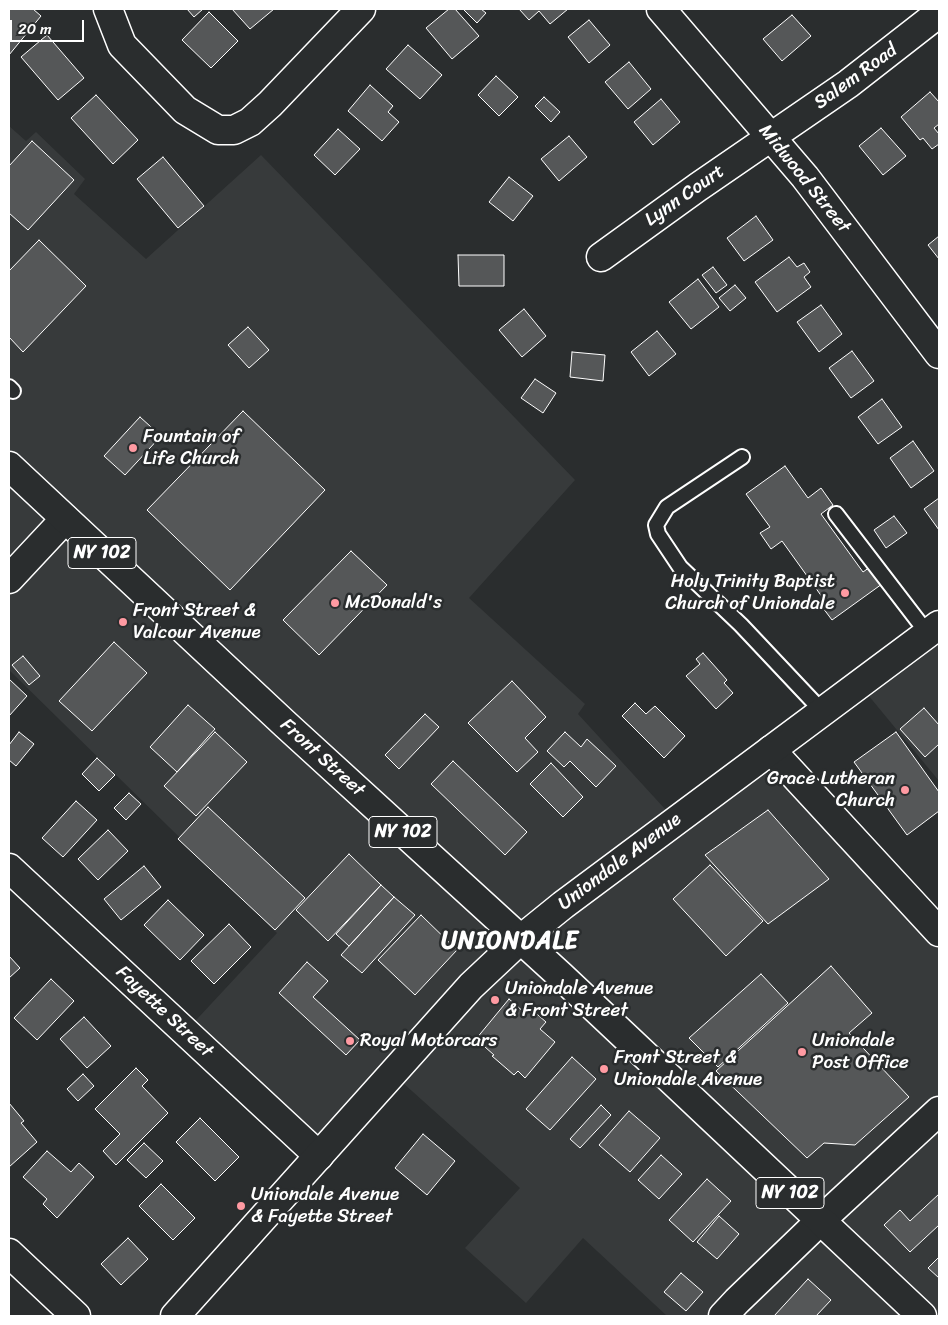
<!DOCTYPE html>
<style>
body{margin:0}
#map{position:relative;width:948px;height:1325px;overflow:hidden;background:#2a2d2e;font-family:Sriracha,sans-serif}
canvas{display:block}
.frame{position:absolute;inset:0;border:10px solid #fff;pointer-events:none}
.scale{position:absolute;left:10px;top:20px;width:74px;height:22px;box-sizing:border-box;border:2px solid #fff;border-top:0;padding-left:6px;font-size:15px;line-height:18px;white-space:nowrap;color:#fff;-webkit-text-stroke:4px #2a2d2e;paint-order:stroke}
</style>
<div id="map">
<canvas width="948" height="1325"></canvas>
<div class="frame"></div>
<div class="scale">20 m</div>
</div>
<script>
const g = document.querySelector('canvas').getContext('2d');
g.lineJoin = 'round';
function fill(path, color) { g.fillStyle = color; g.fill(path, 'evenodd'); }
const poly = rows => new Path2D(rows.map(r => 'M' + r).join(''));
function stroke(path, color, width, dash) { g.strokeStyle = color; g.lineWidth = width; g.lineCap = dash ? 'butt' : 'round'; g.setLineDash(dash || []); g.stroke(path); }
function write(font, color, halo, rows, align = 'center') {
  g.font = font + ' Sriracha,sans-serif'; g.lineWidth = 5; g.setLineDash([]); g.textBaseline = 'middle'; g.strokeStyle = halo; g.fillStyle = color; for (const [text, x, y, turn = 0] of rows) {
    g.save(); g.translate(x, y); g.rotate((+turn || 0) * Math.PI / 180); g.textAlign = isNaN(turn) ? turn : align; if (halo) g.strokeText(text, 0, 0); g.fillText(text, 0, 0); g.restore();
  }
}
fill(poly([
 [9,126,26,141,36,132,85,179,74,194,146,259,261,155,575,480,469,598,585,704,578,714,676,821,771,750,939,932,939,1316,667,1316,583,1238,526,1303,465,1248,520,1188,393,1074,319,1156,185,1032,277,933,9,670],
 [939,625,939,781,859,684]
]), '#373a3b');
const building = poly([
 [9,9,33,9,41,16,9,55,9,9],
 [187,9,203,9,194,17,187,9],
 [232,9,274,9,250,29,232,9],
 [449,9,455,9,479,36,452,59,426,28,449,9],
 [463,9,481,9,486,13,477,23,463,9],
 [519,9,568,9,550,24,539,11,529,20,519,9],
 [209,12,238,41,211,68,182,40,209,12],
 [792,15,811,36,782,61,763,39,792,15],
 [589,20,610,45,589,63,568,37,589,20],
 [47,35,84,78,58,100,21,57,47,35],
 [408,45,442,75,420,99,386,69,408,45],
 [629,62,651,89,628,109,605,82,629,62],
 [496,76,518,97,499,116,478,95,496,76],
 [370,85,393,106,388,112,399,122,382,141,348,111,370,85],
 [930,92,939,102,939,124,934,128,939,134,939,144,932,149,923,138,920,140,901,117,930,92],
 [96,95,138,140,113,164,71,118,96,95],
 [544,97,560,112,551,122,535,106,544,97],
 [661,99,680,122,653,145,634,122,661,99],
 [881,128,906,156,883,175,859,146,881,128],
 [338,129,360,149,335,175,314,155,338,129],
 [569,136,587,157,559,181,541,159,569,136],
 [32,141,74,180,28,230,9,213,9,166,32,141],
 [163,157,204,206,178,228,137,179,163,157],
 [509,177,533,196,513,221,489,202,509,177],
 [756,216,773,240,744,261,727,238,756,216],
 [939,236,939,259,928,245,939,236],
 [39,240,86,286,23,352,9,337,9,271,39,240],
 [458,255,504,255,504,286,459,286,458,255],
 [789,257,797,267,804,263,810,272,804,277,811,287,777,312,755,282,789,257],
 [713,267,727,285,716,293,702,275,713,267],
 [698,279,719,307,691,329,669,302,698,279],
 [735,285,746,298,730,311,719,298,735,285],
 [821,305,842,334,819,352,797,322,821,305],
 [524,309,546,336,522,357,499,330,524,309],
 [248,327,269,350,249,368,228,345,248,327],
 [657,331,676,354,649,376,631,352,657,331],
 [852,351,874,381,851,398,829,368,852,351],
 [572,352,605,355,603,381,570,377,572,352],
 [535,379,556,393,543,413,521,398,535,379],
 [882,399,902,427,878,444,858,417,882,399],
 [243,411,325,490,230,590,147,510,243,411],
 [140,417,161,436,125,475,104,456,140,417],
 [913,441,934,471,911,488,890,458,913,441],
 [785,466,808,498,821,488,833,505,821,514,863,572,870,567,882,584,832,620,820,604,825,601,782,541,771,549,760,533,770,527,746,494,785,466],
 [939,498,939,530,924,509,939,498],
 [894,516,907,533,886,548,874,530,894,516],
 [351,551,387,585,319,655,283,620,351,551],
 [114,642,147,673,92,731,59,701,114,642],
 [703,653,727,680,724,683,733,693,716,709,686,676,700,664,696,659,703,653],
 [23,656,40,676,29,685,12,665,23,656],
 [9,679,27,696,9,716,9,679],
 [512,681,546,717,525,738,538,752,517,772,468,723,512,681],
 [635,703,646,714,655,706,685,736,664,758,622,716,635,703],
 [188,705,215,729,177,772,150,747,188,705],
 [924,708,939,725,939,744,925,757,900,729,924,708],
 [425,714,439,727,399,769,385,755,425,714],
 [19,732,34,744,16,766,9,760,9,745,19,732],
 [215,732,247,762,196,816,164,786,215,732],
 [565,732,581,747,587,739,616,766,596,787,570,761,564,767,547,751,565,732],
 [896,732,939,792,939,811,907,835,854,762,896,732],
 [97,758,115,775,99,791,82,774,97,758],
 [453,761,527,832,505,855,431,784,453,761],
 [551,763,583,797,563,817,530,784,551,763],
 [129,793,141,804,126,820,114,808,129,793],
 [76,801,97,820,63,857,42,838,76,801],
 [208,807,305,898,275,930,178,839,208,807],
 [768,810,829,879,768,924,705,855,768,810],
 [108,830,128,851,98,880,78,859,108,830],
 [349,854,381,885,328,941,296,910,349,854],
 [710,865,763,921,726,956,673,899,710,865],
 [144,866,161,887,121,920,104,899,144,866],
 [381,885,394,897,349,946,336,934,381,885],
 [394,897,415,915,362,973,341,955,394,897],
 [168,900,204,935,180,960,144,925,168,900],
 [421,915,457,950,415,995,378,960,421,915],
 [229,924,251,947,214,984,191,961,229,924],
 [9,956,20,968,9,978,9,956],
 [307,962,328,981,313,997,360,1040,346,1055,279,993,307,962],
 [831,966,872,1013,849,1033,909,1097,855,1145,824,1143,807,1158,716,1071,831,966],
 [761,974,788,1003,718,1067,689,1038,761,974],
 [51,979,74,1001,37,1040,14,1018,51,979],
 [509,999,525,1013,530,1008,546,1022,540,1029,555,1042,525,1078,518,1071,514,1075,492,1056,494,1055,476,1039,509,999],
 [84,1017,111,1046,87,1068,60,1039,84,1017],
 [572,1057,596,1079,550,1130,526,1109,572,1057],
 [136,1068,148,1080,142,1086,168,1113,116,1165,103,1151,120,1134,95,1109,136,1068],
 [83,1074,94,1086,78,1101,67,1089,83,1074],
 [9,1103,24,1121,21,1123,37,1142,9,1167,9,1103],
 [601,1105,611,1115,580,1148,570,1139,601,1105],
 [629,1111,660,1138,630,1172,599,1145,629,1111],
 [200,1118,239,1157,215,1181,176,1142,200,1118],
 [423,1134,455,1161,427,1195,395,1168,423,1134],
 [144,1143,163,1161,146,1178,127,1160,144,1143],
 [47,1151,71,1172,79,1163,94,1177,57,1218,43,1204,47,1199,23,1177,47,1151],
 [661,1155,682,1174,659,1199,638,1180,661,1155],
 [707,1179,731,1201,693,1242,669,1220,707,1179],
 [161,1184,195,1218,173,1240,139,1206,161,1184],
 [939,1194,939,1225,910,1252,884,1225,900,1210,910,1221,939,1194],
 [719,1216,739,1234,717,1259,697,1242,719,1216],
 [128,1238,148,1259,121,1285,101,1264,128,1238],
 [939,1257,939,1278,928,1268,939,1257],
 [681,1273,703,1292,686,1311,664,1292,681,1273],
 [808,1279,831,1300,816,1316,774,1316,808,1279]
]);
fill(building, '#555758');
stroke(building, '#fff', 1);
const lane = poly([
 [9,387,13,391],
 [742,457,667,507,656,525,658,534,680,567,741,625,823,712],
 [836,514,928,634]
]);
const street = poly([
 [108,9,122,45,185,110,218,130,234,130,250,122,270,104,361,9],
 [661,9,805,177,939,354],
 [601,257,698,187,848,84,939,13],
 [9,579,65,519],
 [771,750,939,932],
 [9,868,319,1156],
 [9,1253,76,1316],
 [723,1316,737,1301,820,1221,939,1111]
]);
const secondary = poly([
 [175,1316,471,986,521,939,563,905,939,625]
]);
const primary = poly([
 [9,466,285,724,561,976,922,1316]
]);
stroke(lane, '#fff', 18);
stroke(street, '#fff', 31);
stroke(secondary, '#fff', 31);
stroke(primary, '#fff', 31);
stroke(lane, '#2a2d2e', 14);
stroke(street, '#2a2d2e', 28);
stroke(secondary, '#2a2d2e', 28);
stroke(primary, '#2a2d2e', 28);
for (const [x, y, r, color] of [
 [133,448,5,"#ff9aa2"],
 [845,593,5,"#ff9aa2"],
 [335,603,5,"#ff9aa2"],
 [123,622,5,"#ff9aa2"],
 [905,790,5,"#ff9aa2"],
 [495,1000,5,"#ff9aa2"],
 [350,1041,5,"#ff9aa2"],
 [802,1052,5,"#ff9aa2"],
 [604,1069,5,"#ff9aa2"],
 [241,1206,5,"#ff9aa2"]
]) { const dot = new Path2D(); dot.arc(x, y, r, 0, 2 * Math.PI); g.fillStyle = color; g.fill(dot); stroke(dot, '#2a2d2e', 2); }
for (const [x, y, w] of [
 [102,553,68],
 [403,832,68],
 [790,1193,68]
]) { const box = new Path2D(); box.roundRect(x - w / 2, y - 15.5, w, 31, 4); g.fillStyle = '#2a2d2e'; g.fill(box); stroke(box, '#fff', 1); }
write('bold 18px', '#fff', null, [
 ["NY 102",102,553],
 ["NY 102",403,832],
 ["NY 102",790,1193]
]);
write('19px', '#fff', '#2a2d2e', [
 ["Salem Road",856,77,-36],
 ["Midwood Street",804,179,51],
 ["Lynn Court",685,196,-35],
 ["Front Street",322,758,42],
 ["Uniondale Avenue",620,862,-37],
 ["Fayette Street",164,1012,43]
]);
write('19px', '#fff', '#2a2d2e', [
 ["Fountain of",143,437],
 ["Life Church",143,459],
 ["Holy Trinity Baptist",835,582,"right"],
 ["Church of Uniondale",835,604,"right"],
 ["McDonald's",345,603],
 ["Front Street &",133,611],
 ["Valcour Avenue",133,633],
 ["Grace Lutheran",895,779,"right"],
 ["Church",895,801,"right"],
 ["Uniondale Avenue",505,989],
 ["& Front Street",505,1011],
 ["Royal Motorcars",360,1041],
 ["Uniondale",812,1041],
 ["Post Office",812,1063],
 ["Front Street &",614,1058],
 ["Uniondale Avenue",614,1080],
 ["Uniondale Avenue",251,1195],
 ["& Fayette Street",251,1217]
], 'left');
g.letterSpacing = '1px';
write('bold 24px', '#fff', '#2a2d2e', [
 ["UNIONDALE",510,942]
]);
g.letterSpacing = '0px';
</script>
